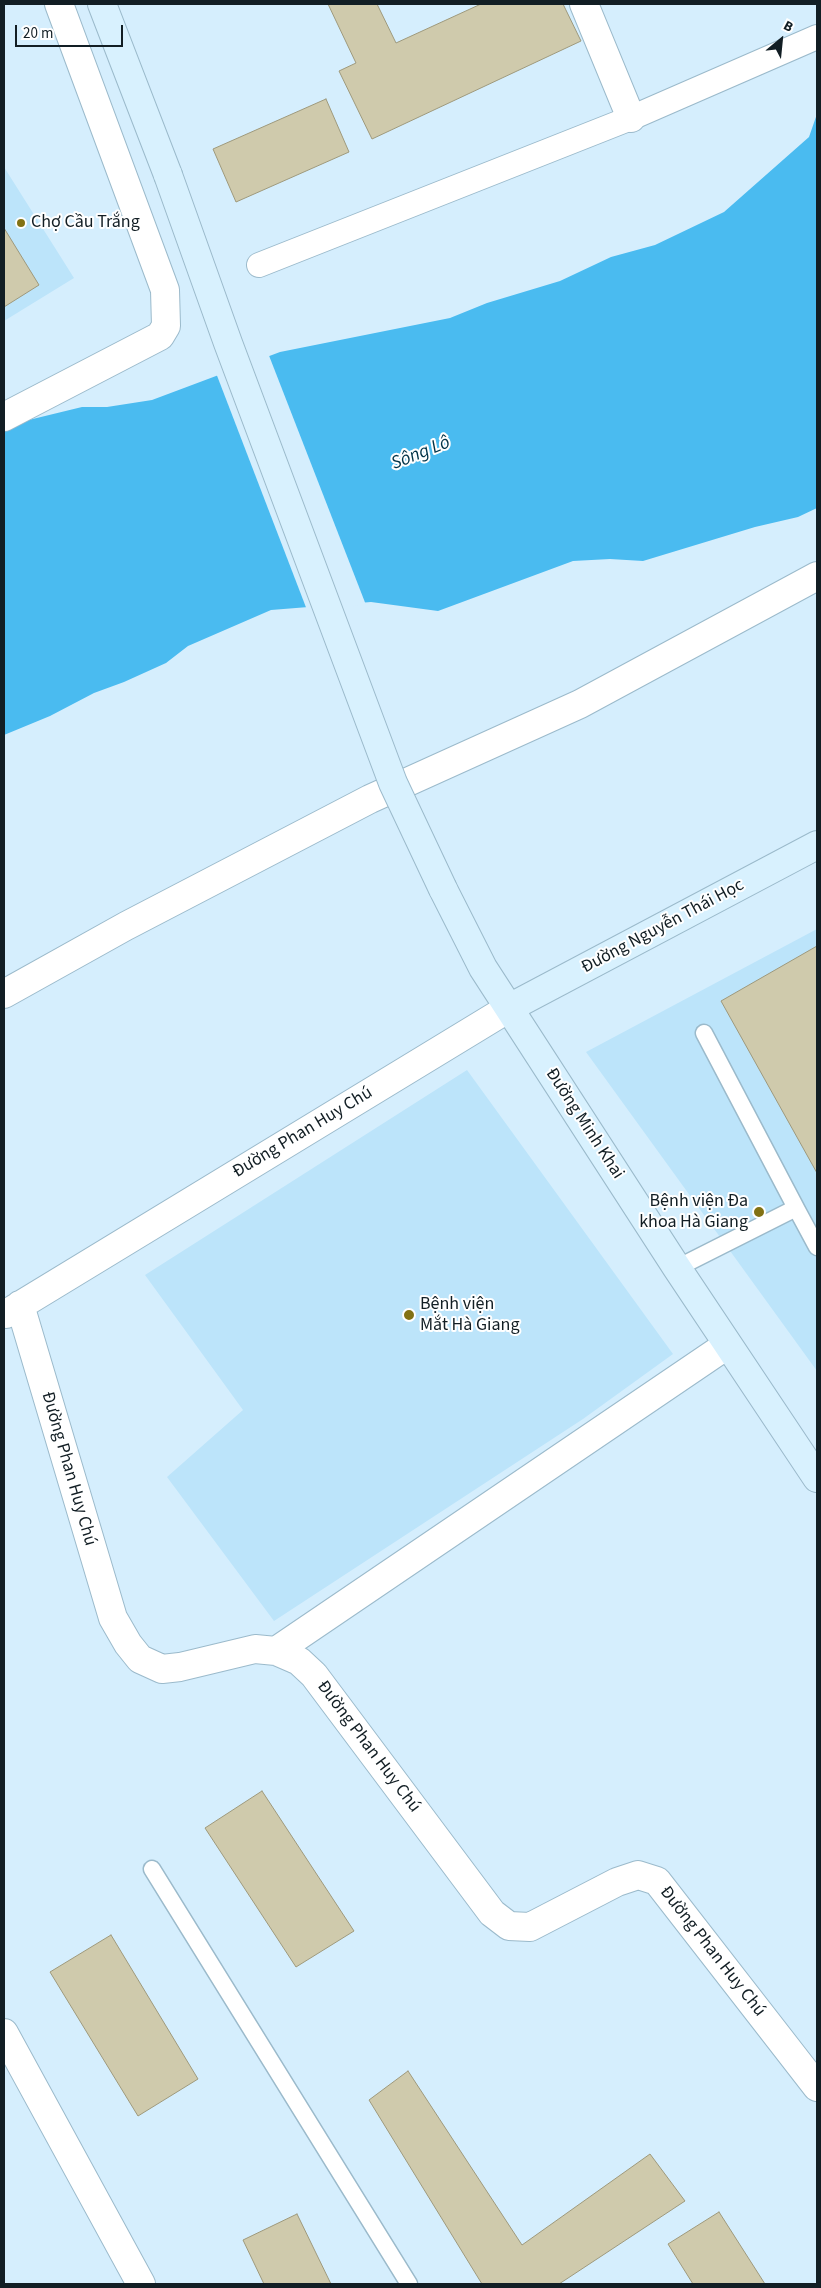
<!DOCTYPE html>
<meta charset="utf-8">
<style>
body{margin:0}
#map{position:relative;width:821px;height:2288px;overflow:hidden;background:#d5eefd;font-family:"Source Sans 3",sans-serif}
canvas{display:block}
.frame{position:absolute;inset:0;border:5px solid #121e24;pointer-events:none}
.north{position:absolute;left:756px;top:15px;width:50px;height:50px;-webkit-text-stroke:4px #fff;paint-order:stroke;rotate:28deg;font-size:14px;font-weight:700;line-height:20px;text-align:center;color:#121e24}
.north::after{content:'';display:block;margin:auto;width:18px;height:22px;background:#121e24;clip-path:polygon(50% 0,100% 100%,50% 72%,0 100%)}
.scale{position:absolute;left:15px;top:25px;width:108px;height:22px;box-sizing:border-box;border:2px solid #121e24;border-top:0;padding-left:6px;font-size:15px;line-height:18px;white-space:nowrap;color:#121e24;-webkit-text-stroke:4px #fff;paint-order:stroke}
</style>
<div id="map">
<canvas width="821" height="2288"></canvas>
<div class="frame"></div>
<div class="north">B</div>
<div class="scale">20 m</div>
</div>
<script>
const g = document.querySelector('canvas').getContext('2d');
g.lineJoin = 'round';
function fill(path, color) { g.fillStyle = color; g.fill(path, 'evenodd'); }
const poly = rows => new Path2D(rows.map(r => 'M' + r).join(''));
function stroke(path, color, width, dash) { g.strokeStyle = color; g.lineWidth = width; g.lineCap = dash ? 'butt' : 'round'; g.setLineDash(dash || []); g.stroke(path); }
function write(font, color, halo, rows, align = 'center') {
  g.font = font + ' "Source Sans 3",sans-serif'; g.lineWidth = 4; g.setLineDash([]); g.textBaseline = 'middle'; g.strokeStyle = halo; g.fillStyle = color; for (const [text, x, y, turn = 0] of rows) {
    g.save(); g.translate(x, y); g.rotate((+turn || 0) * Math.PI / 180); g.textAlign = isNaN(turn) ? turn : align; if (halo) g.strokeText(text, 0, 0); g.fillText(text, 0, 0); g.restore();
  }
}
fill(poly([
 [4,167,74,278,4,321],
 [817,929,817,1371,586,1052],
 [467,1070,673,1354,583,1419,274,1621,167,1477,243,1410,145,1275]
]), '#bce4fa');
fill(poly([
 [817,114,817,508,798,517,755,527,643,561,610,559,573,561,438,611,371,602,271,610,188,646,166,663,124,682,94,693,50,716,4,735,4,426,82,407,107,407,152,400,280,352,450,318,487,303,560,281,611,257,655,245,724,212,809,137]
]), '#4abbf0');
fill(poly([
 [268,353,366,605,307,610,216,373]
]), '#d5eefd');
const building = poly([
 [328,4,377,4,396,43,481,4,563,4,581,41,372,139,339,71,356,63,328,4],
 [326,99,349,152,236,202,213,149,326,99],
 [4,228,39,285,4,307,4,228],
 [817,946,817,1173,721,1001,817,946],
 [262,1791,354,1931,296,1967,205,1828,262,1791],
 [111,1935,198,2079,138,2116,50,1972,111,1935],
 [408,2071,522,2245,650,2154,685,2201,559,2284,482,2284,369,2100,408,2071],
 [719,2212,765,2284,693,2284,668,2244,719,2212],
 [297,2214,331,2284,264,2284,243,2240,297,2214]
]);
fill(building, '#cfcaac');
stroke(building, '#9e997c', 1);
const service = poly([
 [704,1033,796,1208],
 [677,1268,796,1208,817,1247],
 [152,1869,409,2284]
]);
const pedestrian = poly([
 [259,265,631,118,817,37]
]);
const minor = poly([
 [584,4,631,118],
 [4,417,160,336,166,326,165,290,59,4],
 [4,994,126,926,370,799,580,704,817,576],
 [20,1305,113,1618,128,1644,140,1659,162,1669,180,1667,255,1649,276,1651,299,1661,314,1675,492,1913,509,1926,530,1927,617,1882,638,1875,657,1881,817,2087],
 [6,1314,509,1008],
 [276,1651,727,1345],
 [4,2033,141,2284]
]);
const secondary = poly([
 [102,4,168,175],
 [443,889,483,968,677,1268,817,1478],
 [509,1008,817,845]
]);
stroke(service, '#9bbacb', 19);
stroke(pedestrian, '#9bbacb', 26);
stroke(minor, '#9bbacb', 30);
stroke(secondary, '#9bbacb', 30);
stroke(service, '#fff', 16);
stroke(pedestrian, '#fff', 24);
stroke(minor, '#fff', 28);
stroke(secondary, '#d8f1fe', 28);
const secondaryBridge = poly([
 [168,175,228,343,393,783,443,889]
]);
stroke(secondaryBridge, '#9bbacb', 30, []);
stroke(secondaryBridge, '#d8f1fe', 28);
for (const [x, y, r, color] of [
 [21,223,5,"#827214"],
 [759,1212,6,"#827214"],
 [409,1315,6,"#827214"]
]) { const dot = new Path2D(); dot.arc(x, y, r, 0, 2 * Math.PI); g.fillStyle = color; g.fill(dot); stroke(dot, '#fff', 2); }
write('18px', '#121e24', '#fff', [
 ["Chợ Cầu Trắng",31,223],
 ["Bệnh viện Đa",748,1202,"right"],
 ["khoa Hà Giang",748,1223,"right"],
 ["Bệnh viện",420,1305],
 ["Mắt Hà Giang",420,1326]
], 'left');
write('18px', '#121e24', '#fff', [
 ["Đường Nguyễn Thái Học",663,927,-28],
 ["Đường Minh Khai",584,1124,57],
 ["Đường Phan Huy Chú",303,1133,-31],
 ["Đường Phan Huy Chú",68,1469,74],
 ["Đường Phan Huy Chú",368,1747,53],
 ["Đường Phan Huy Chú",712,1952,52]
]);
write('italic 19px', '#003348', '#fff', [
 ["Sông Lô",421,454,-22]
]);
</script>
